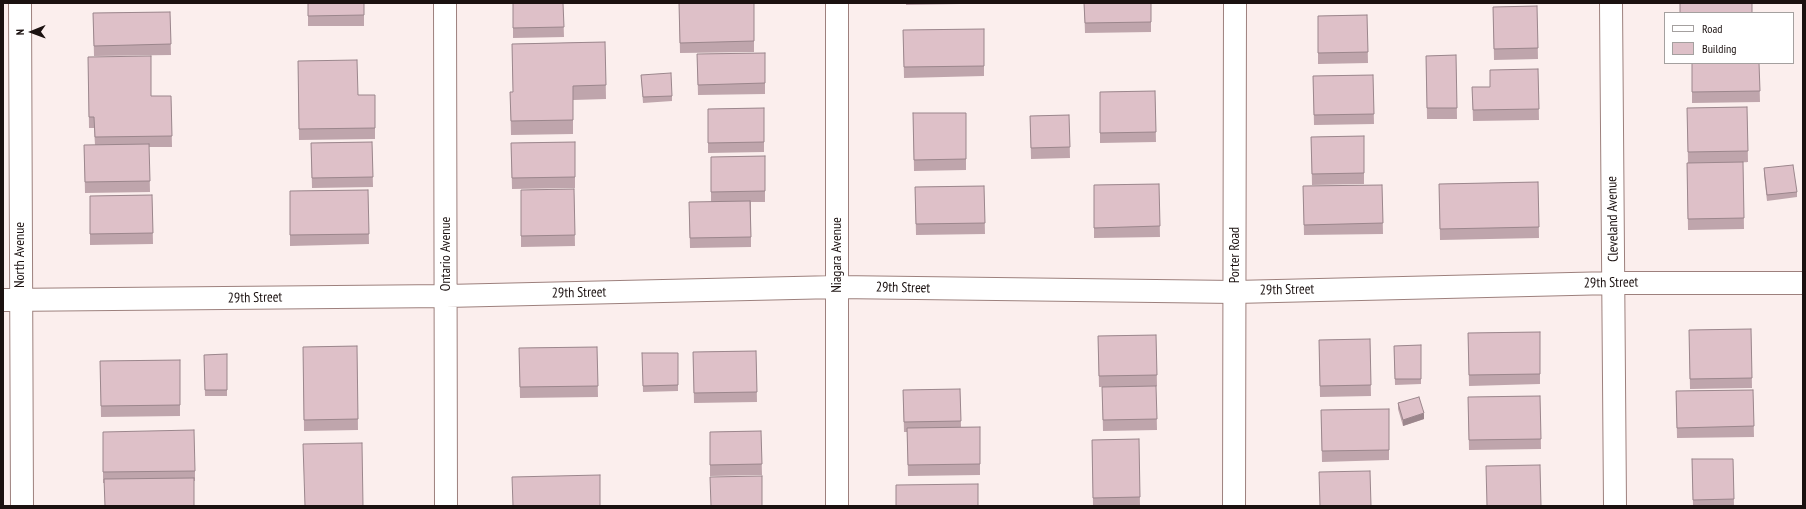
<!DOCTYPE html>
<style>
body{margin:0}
#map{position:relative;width:1806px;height:509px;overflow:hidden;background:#fbeeed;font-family:"PT Sans Narrow",sans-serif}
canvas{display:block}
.frame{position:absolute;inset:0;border:4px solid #1b1110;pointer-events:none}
.legend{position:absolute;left:1664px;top:12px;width:130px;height:52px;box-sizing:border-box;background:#fff;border:1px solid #a4a09f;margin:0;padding:5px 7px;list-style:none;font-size:12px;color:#1b1110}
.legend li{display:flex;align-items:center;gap:8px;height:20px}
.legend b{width:20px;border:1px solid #a4a09f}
.north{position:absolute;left:12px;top:12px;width:40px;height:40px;-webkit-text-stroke:3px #fff;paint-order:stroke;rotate:269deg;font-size:11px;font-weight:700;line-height:16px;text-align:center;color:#1b1110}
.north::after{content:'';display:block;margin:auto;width:14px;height:18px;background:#1b1110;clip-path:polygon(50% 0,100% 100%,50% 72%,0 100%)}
</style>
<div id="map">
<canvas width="1806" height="509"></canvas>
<div class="frame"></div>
<ul class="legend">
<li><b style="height:5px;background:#fff"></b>Road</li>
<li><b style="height:11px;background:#dec0c8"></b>Building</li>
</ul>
<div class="north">N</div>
</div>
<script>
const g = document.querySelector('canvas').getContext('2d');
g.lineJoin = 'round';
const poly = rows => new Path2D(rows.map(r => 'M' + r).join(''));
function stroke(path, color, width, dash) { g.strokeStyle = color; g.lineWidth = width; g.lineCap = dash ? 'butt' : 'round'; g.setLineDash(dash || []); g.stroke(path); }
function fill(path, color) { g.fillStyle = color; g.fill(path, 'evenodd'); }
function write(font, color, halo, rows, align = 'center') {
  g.font = font + ' "PT Sans Narrow",sans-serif'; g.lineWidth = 3; g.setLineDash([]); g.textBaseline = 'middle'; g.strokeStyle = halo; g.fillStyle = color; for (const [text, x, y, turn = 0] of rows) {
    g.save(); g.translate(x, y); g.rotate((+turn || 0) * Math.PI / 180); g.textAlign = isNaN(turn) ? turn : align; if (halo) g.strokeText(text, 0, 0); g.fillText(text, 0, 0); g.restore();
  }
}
const street = poly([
 [20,3,22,506],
 [445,3,446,506],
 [837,3,837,506],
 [1611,3,1615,506],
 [3,300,446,296,837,287,1235,292,1613,283,1803,283]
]);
const secondary = poly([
 [1234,506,1235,3]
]);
stroke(street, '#9d807d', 24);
stroke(secondary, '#9d807d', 24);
stroke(street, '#fff', 22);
stroke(secondary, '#fff', 22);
fill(poly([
 [308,3,364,3,364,26,308,26],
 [513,3,563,3,564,37,513,38],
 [679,3,754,3,754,52,680,53],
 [906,3,960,3,960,4,906,5],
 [1084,3,1151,3,1151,32,1085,33],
 [1537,6,1538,59,1494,60,1493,7],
 [170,12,171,55,94,56,93,13],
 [1367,15,1368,63,1318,64,1318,16],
 [984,29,984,76,904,78,903,30],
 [605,42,606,99,573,100,573,134,511,135,510,92,513,92,512,44],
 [765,53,765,94,698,95,697,54],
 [1456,55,1457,119,1427,119,1426,56],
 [88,57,151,96,171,96,172,147,149,147,150,192,85,193,84,145,95,145,94,128,89,128],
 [298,61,358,95,375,95,375,139,299,140],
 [1692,63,1759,63,1760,102,1692,103],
 [1538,69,1539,120,1473,121,1472,87,1490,87],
 [641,75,672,96,672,101,643,103],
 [1373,75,1374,124,1314,125,1313,76],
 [1155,91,1156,142,1100,143,1100,92],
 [1747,107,1748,162,1688,163,1687,108],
 [764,108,764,152,708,153,708,109],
 [913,113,966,113,966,170,914,171],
 [1069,115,1070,158,1031,159,1030,116],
 [1364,136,1364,184,1312,185,1311,137],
 [372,142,373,187,312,188,311,143],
 [575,142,575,188,512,189,511,143],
 [765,156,765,202,751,202,751,247,690,248,689,202,711,202,711,157],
 [1743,162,1744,229,1688,230,1687,163],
 [1764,168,1797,192,1797,197,1767,201,1764,174],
 [1538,182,1539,238,1440,240,1439,184],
 [1159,184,1160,237,1094,238,1094,185],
 [1382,185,1383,234,1304,235,1303,186],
 [984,186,985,234,916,235,915,187],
 [574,189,575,246,521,247,521,190],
 [368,190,369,244,290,246,290,191],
 [152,195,153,244,90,245,90,196],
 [1751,329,1752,388,1690,389,1689,330],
 [1540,332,1540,384,1469,386,1468,333],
 [1156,335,1157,386,1099,387,1098,336],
 [1370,339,1371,396,1320,397,1319,340],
 [1421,345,1421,384,1395,385,1394,346],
 [357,346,358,430,304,431,303,347],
 [597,347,598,397,520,398,519,348],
 [756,351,757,402,694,403,693,352],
 [642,353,678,353,678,391,643,392],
 [227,354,227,396,205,396,204,355],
 [180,360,180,416,101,417,100,361],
 [1156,386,1157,430,1103,431,1102,387],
 [960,389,961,427,980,427,980,475,908,476,907,432,904,432,903,390],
 [1753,390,1754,437,1677,438,1676,391],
 [1540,396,1541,449,1469,450,1468,397],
 [1398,403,1424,419,1403,426,1398,409],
 [1389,409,1389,460,1322,462,1321,410],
 [761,431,762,475,710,476,710,432],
 [103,432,195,471,195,481,103,483],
 [1139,439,1140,506,1093,506,1092,440],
 [1692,459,1733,459,1734,506,1693,506]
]), '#bfa5ac');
fill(poly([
 [1424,413,1424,419,1403,426,1403,420]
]), '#9b868c');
const building = poly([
 [308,3,364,3,364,15,308,16,308,3],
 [513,3,563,3,564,27,513,28,513,3],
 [679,3,754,3,754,41,680,43,679,3],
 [1084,3,1151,3,1151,22,1085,23,1084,3],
 [1680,3,1752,3,1752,13,1680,13,1680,3],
 [1537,6,1538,48,1494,49,1493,7,1537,6],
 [170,12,171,44,94,46,93,13,170,12],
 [1367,15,1368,52,1318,53,1318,16,1367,15],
 [984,29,984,66,904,67,903,30,984,29],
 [605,42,606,85,573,86,573,120,511,121,510,92,513,92,512,44,605,42],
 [765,53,765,83,698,85,697,54,765,53],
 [1456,55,1457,108,1427,108,1426,56,1456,55],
 [151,56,151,96,171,96,172,136,95,137,94,117,89,117,88,57,151,56],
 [357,60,358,95,375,95,375,128,299,129,298,61,357,60],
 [1692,63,1759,63,1760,91,1692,92,1692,63],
 [1538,69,1539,109,1473,110,1472,87,1490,87,1490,70,1538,69],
 [671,73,672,96,643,97,641,75,671,73],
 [1373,75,1374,114,1314,115,1313,76,1373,75],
 [1155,91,1156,132,1100,133,1100,92,1155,91],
 [1747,107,1748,151,1688,152,1687,108,1747,107],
 [764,108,764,142,708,143,708,109,764,108],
 [913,113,966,113,966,159,914,160,913,113],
 [1069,115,1070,147,1031,148,1030,116,1069,115],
 [1364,136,1364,173,1312,174,1311,137,1364,136],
 [372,142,373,177,312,178,311,143,372,142],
 [575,142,575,177,512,178,511,143,575,142],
 [149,144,150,181,85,182,84,145,149,144],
 [765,156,765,191,711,192,711,157,765,156],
 [1743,162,1744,218,1688,219,1687,163,1743,162],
 [1793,165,1797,192,1767,195,1764,168,1793,165],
 [1538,182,1539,227,1440,229,1439,184,1538,182],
 [1159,184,1160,226,1094,228,1094,185,1159,184],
 [1382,185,1383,223,1304,225,1303,186,1382,185],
 [984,186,985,223,916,224,915,187,984,186],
 [574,189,575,235,521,236,521,190,574,189],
 [368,190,369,234,290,235,290,191,368,190],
 [152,195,153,233,90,234,90,196,152,195],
 [750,201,751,237,690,238,689,202,750,201],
 [1751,329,1752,378,1690,379,1689,330,1751,329],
 [1540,332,1540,374,1469,375,1468,333,1540,332],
 [1156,335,1157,375,1099,376,1098,336,1156,335],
 [1370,339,1371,385,1320,386,1319,340,1370,339],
 [1421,345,1421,379,1395,379,1394,346,1421,345],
 [357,346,358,419,304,420,303,347,357,346],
 [597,347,598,386,520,387,519,348,597,347],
 [756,351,757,392,694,393,693,352,756,351],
 [642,353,678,353,678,385,643,386,642,353],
 [227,354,227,390,205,390,204,355,227,354],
 [180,360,180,405,101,406,100,361,180,360],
 [1156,386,1157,419,1103,420,1102,387,1156,386],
 [960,389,961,421,904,422,903,390,960,389],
 [1753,390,1754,426,1677,428,1676,391,1753,390],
 [1540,396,1541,439,1469,440,1468,397,1540,396],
 [1419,397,1424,413,1403,420,1398,403,1419,397],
 [1389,409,1389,450,1322,451,1321,410,1389,409],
 [980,427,980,464,908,465,907,428,980,427],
 [194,430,195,471,103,472,103,432,194,430],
 [761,431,762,464,710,465,710,432,761,431],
 [1139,439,1140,497,1093,498,1092,440,1139,439],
 [362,443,363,506,305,506,303,444,362,443],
 [1692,459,1733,459,1734,499,1693,500,1692,459],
 [1540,465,1541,506,1487,506,1486,466,1540,465],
 [1370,471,1371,506,1320,506,1319,472,1370,471],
 [600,475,600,506,513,506,512,477,600,475],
 [762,476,762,506,711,506,710,477,762,476],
 [194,478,194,506,105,506,104,479,194,478],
 [978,484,978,506,896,506,896,485,978,484]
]);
fill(building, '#dec0c8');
stroke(building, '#9b868c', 1);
write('14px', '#1b1110', '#fff', [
 ["Cleveland Avenue",1613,219,-91],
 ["Ontario Avenue",446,254,-90],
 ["North Avenue",20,255,-90],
 ["Niagara Avenue",837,255,-90],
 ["Porter Road",1235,255,-90],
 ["29th Street",1611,283,-1],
 ["29th Street",903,288,1],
 ["29th Street",1287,290,-1],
 ["29th Street",579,293,-1],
 ["29th Street",255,298,-1]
]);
</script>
